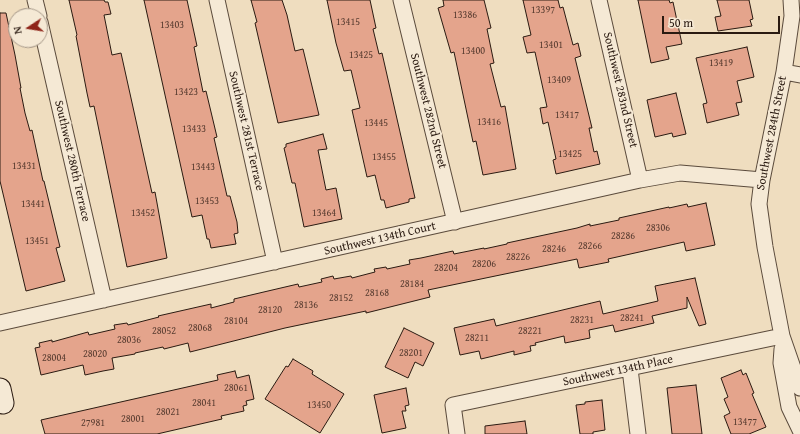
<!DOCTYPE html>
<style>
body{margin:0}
#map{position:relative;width:800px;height:434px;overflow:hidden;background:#efddbf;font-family:"Gentium Book Plus",serif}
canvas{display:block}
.north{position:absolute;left:8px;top:8px;width:40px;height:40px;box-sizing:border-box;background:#f5e9d5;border:1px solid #a49687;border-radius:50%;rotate:258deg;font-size:11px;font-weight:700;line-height:16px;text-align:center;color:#2a1a11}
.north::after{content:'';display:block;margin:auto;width:14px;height:18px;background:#8f2418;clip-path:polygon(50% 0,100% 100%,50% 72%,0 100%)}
.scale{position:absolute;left:662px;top:16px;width:118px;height:18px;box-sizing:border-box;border:2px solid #2a1a11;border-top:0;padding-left:5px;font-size:12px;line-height:14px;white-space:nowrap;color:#2a1a11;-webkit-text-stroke:3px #f5e9d5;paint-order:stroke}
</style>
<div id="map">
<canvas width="800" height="434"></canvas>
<div class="north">N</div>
<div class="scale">50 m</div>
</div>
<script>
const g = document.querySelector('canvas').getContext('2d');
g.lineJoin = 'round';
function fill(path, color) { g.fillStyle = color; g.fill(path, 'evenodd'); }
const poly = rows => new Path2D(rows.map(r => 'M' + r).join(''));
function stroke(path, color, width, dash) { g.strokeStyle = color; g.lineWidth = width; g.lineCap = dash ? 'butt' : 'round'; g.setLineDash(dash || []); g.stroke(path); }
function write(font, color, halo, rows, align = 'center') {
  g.font = font + ' "Gentium Book Plus",serif'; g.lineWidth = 4; g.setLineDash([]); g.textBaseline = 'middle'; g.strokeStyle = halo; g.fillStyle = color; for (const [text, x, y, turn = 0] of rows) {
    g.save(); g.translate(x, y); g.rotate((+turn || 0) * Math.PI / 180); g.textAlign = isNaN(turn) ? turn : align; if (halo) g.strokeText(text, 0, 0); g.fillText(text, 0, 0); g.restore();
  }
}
const building = poly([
 [69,0,104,0,105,2,108,2,111,14,104,15,112,55,121,53,152,193,155,192,167,258,127,267,94,106,90,107,87,93,76,36,77,35,69,0],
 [144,0,187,0,197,46,194,47,203,92,206,91,217,137,214,138,227,196,230,196,237,222,238,233,234,234,236,244,211,248,209,239,207,239,202,215,192,217,144,0],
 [251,0,282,0,287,15,295,51,303,49,319,115,278,123,255,23,257,22,251,0],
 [327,0,370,0,376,28,373,29,379,54,382,53,415,198,409,199,409,202,386,208,384,200,381,200,375,175,367,177,352,110,360,108,351,70,344,71,336,43,327,0],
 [443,0,484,0,491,28,487,29,494,63,490,64,501,107,505,106,516,169,483,175,476,141,473,142,454,52,451,53,438,8,444,6,443,0],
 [523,0,558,0,560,8,563,7,573,45,578,43,581,56,575,58,592,128,589,128,594,152,597,151,600,164,556,174,553,160,556,159,548,122,543,124,540,108,547,107,538,66,535,52,527,53,523,37,531,35,523,0],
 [638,0,669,0,670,3,673,2,682,44,666,47,669,59,651,63,638,0],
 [717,0,749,0,753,19,750,20,752,26,718,31,715,17,721,16,717,0],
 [0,13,6,13,15,55,21,88,20,88,25,113,30,131,32,130,43,181,44,181,57,235,60,247,56,248,65,281,26,291,0,181,0,13],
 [747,47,754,77,737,81,742,102,736,103,739,115,707,123,703,104,707,103,696,58,747,47],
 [676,93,686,134,673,137,672,133,655,137,647,100,676,93],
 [323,134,327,149,318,150,326,190,336,188,342,219,304,227,295,183,292,183,284,148,286,147,286,144,323,134],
 [706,203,715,245,686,251,684,242,608,259,609,262,579,268,577,259,428,290,430,297,366,313,366,311,285,328,190,352,188,343,164,349,163,347,135,353,135,354,112,358,114,369,103,371,85,375,83,365,41,375,35,348,40,347,39,343,52,340,52,342,88,332,89,335,115,329,114,325,127,323,128,325,159,317,158,316,211,304,211,308,234,302,234,299,268,291,298,284,299,287,322,282,321,279,333,276,334,279,351,276,352,278,375,272,374,269,386,267,387,269,410,264,409,260,421,258,453,251,454,254,484,248,484,249,507,244,507,243,577,228,590,224,590,226,619,220,619,218,669,207,669,208,687,204,688,207,706,203],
 [695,278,706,324,699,326,687,297,687,308,652,316,654,323,615,332,613,325,589,330,590,338,565,343,564,336,535,343,536,345,530,346,531,351,514,355,514,351,481,359,479,351,460,355,454,328,494,319,496,326,600,301,603,314,658,301,655,286,695,278],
 [404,328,434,343,423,366,415,362,408,378,385,367,404,328],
 [293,359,313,371,312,374,344,394,320,433,265,399,286,366,288,367,293,359],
 [741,370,743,375,746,373,754,393,752,394,766,427,749,434,731,434,724,416,730,413,724,399,728,397,721,378,741,370],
 [235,371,237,378,249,375,254,399,246,401,247,405,243,406,244,411,221,416,222,419,157,434,45,434,41,420,218,380,217,375,235,371],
 [696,385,702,434,672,434,667,388,696,385],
 [406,388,409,405,405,406,406,411,402,411,406,428,382,433,374,395,406,388],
 [602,400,605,430,593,432,593,434,580,434,576,405,585,404,585,402,602,400],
 [525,421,527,434,485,434,485,426,525,421]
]);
fill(building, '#e4a48c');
stroke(building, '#2a1a11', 1);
const street = poly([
 [35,0,39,16],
 [217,0,275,262],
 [401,0,455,222],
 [599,0,640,180],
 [791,0,792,16,784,72,762,180,759,204,765,247,782,336,800,388],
 [40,22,104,300],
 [784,72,800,75],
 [0,323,640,180,680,173,762,180],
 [782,349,781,363,789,407,800,430],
 [630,369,638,434],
 [457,434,453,405,782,336]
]);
const secondary = poly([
 [0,389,3,403]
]);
stroke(street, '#5b4b3c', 17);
stroke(secondary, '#2a1a11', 23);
stroke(street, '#f5e9d5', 15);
stroke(secondary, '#f5e9d5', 21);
write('10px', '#583c30', null, [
 ["13397",543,10],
 ["13386",465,15],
 ["13415",348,22],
 ["13403",172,25],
 ["13401",551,45],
 ["13400",473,51],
 ["13425",361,55],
 ["13419",721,63],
 ["13409",559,80],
 ["13423",186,92],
 ["13417",567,115],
 ["13416",489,122],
 ["13445",376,123],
 ["13433",194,129],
 ["13425",570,154],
 ["13455",384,157],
 ["13431",24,166],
 ["13443",203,167],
 ["13453",207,201],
 ["13441",33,204],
 ["13452",143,213],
 ["13464",324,213],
 ["28306",658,228],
 ["28286",623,236],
 ["13451",37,241],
 ["28266",590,246],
 ["28246",554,249],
 ["28226",518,257],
 ["28206",484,264],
 ["28204",446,268],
 ["28184",412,284],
 ["28168",377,293],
 ["28152",341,298],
 ["28136",306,305],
 ["28120",270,310],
 ["28241",632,318],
 ["28231",582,320],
 ["28104",236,321],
 ["28068",200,328],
 ["28052",164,331],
 ["28221",530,331],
 ["28211",477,338],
 ["28036",129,340],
 ["28201",411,353],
 ["28020",95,354],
 ["28004",54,358],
 ["28061",236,388],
 ["28041",204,403],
 ["13450",319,405],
 ["28021",168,412],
 ["28001",133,419],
 ["13477",745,422],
 ["27981",93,423]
]);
write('12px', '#2a1a11', '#f5e9d5', [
 ["Southwest 283nd Street",620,90,77],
 ["Southwest 282nd Street",428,111,76],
 ["Southwest 281st Terrace",246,131,77],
 ["Southwest 284th Street",772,133,-79],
 ["Southwest 280th Terrace",72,161,77],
 ["Southwest 134th Court",380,239,-13],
 ["Southwest 134th Place",618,371,-12]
]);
</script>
